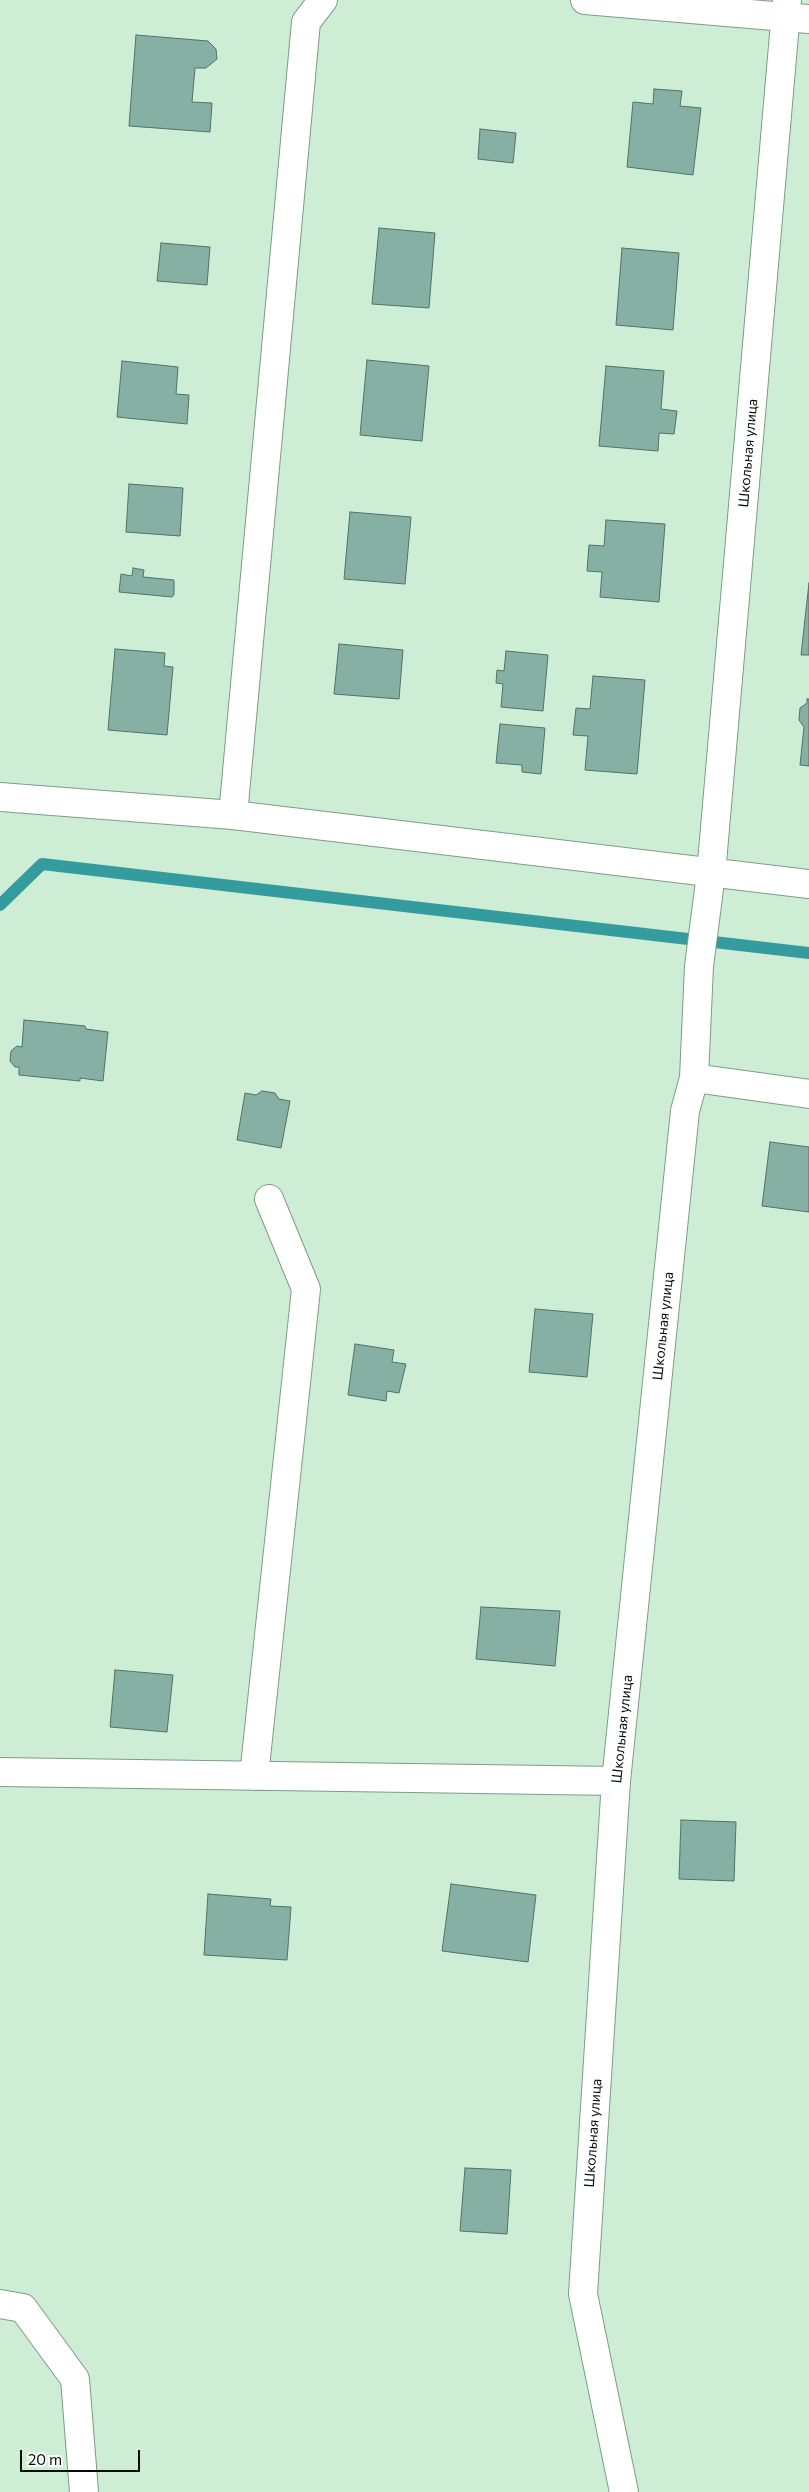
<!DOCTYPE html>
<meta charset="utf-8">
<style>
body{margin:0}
#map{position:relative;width:809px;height:2492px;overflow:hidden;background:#cdedd4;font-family:Commissioner,sans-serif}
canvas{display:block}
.scale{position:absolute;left:20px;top:2450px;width:120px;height:22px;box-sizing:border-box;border:2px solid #040e07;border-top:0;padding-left:6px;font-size:15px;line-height:18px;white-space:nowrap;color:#040e07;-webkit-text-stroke:4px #fff;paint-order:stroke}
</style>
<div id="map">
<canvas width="809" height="2492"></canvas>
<div class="scale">20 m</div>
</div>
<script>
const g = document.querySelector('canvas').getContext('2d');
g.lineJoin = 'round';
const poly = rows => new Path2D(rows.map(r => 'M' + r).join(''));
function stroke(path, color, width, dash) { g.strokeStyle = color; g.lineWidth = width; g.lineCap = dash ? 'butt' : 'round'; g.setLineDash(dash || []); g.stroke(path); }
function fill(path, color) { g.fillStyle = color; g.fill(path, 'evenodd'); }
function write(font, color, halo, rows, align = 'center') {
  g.font = font + ' Commissioner,sans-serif'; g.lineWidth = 4.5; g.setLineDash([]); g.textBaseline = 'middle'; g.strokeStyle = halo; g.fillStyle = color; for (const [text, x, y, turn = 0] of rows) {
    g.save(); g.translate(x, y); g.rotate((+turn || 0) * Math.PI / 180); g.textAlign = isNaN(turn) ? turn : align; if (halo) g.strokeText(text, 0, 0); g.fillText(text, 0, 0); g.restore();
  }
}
stroke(poly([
 [0,905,42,864,809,953]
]), '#349b9e', 12);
const building = poly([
 [136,35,208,41,216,49,217,59,206,68,195,68,192,102,212,103,210,132,129,126,136,35],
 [654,89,682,91,680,106,701,108,693,175,627,167,633,102,653,104,654,89],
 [480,129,516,133,513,163,478,159,480,129],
 [379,228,435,233,429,308,372,304,379,228],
 [161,243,210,247,207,285,157,281,161,243],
 [622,248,679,253,673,330,616,325,622,248],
 [367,360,429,366,422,441,360,435,367,360],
 [122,361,178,367,176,394,189,395,187,424,117,417,122,361],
 [606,366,664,371,661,409,677,411,674,434,659,433,658,451,599,446,606,366],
 [129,484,183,488,180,536,126,532,129,484],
 [350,512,411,517,405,584,344,579,350,512],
 [606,520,665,524,659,602,600,597,602,572,587,571,589,545,604,546,606,520],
 [133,568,144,570,143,577,174,580,174,595,172,597,119,592,121,574,132,576,133,568],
 [809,583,809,655,801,655,809,583],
 [339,644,403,650,399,699,334,694,339,644],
 [115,649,165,653,164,666,173,667,167,735,108,730,115,649],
 [506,651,548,655,543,711,501,707,503,684,496,683,497,670,504,671,506,651],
 [593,676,645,680,637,774,585,770,588,736,573,735,576,708,590,709,593,676],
 [807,699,809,699,809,766,800,765,804,727,799,720,800,708,807,703,807,699],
 [500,724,545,728,541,774,522,772,522,765,496,763,500,724],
 [24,1020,85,1026,86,1029,108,1032,103,1081,80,1078,80,1081,19,1075,19,1067,15,1067,10,1061,11,1051,17,1046,22,1047,24,1020],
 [262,1091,275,1093,279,1099,290,1101,281,1148,237,1140,245,1093,256,1095,262,1091],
 [770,1142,809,1147,809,1212,762,1206,770,1142],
 [535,1309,593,1314,587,1377,529,1372,535,1309],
 [355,1344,394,1350,392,1362,406,1364,399,1393,387,1391,386,1401,348,1395,355,1344],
 [481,1607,560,1611,555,1666,476,1659,481,1607],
 [115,1670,173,1675,167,1732,110,1727,115,1670],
 [681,1820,736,1822,734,1881,679,1879,681,1820],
 [451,1884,536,1895,528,1962,442,1951,451,1884],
 [208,1894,271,1899,270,1906,291,1907,287,1960,204,1955,208,1894],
 [465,2168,511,2170,507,2234,460,2231,465,2168]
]);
fill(building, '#86b0a4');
stroke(building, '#4d7469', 1);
const minor = poly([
 [585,0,809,19],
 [0,797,233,815,809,884],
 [233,815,306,22,323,0],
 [694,1078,809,1094],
 [0,1772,616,1781],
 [254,1776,306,1289,269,1199],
 [0,2304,23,2308,75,2379,84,2492],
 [624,2492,583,2294,616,1781,685,1111,694,1078,699,966,711,874,787,0]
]);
stroke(minor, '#7f9d86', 30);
stroke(minor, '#fff', 28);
write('14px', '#040e07', '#fff', [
 ["Школьная улица",748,453,-85],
 ["Школьная улица",663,1326,-84],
 ["Школьная улица",622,1729,-84],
 ["Школьная улица",593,2133,-86]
]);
</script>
